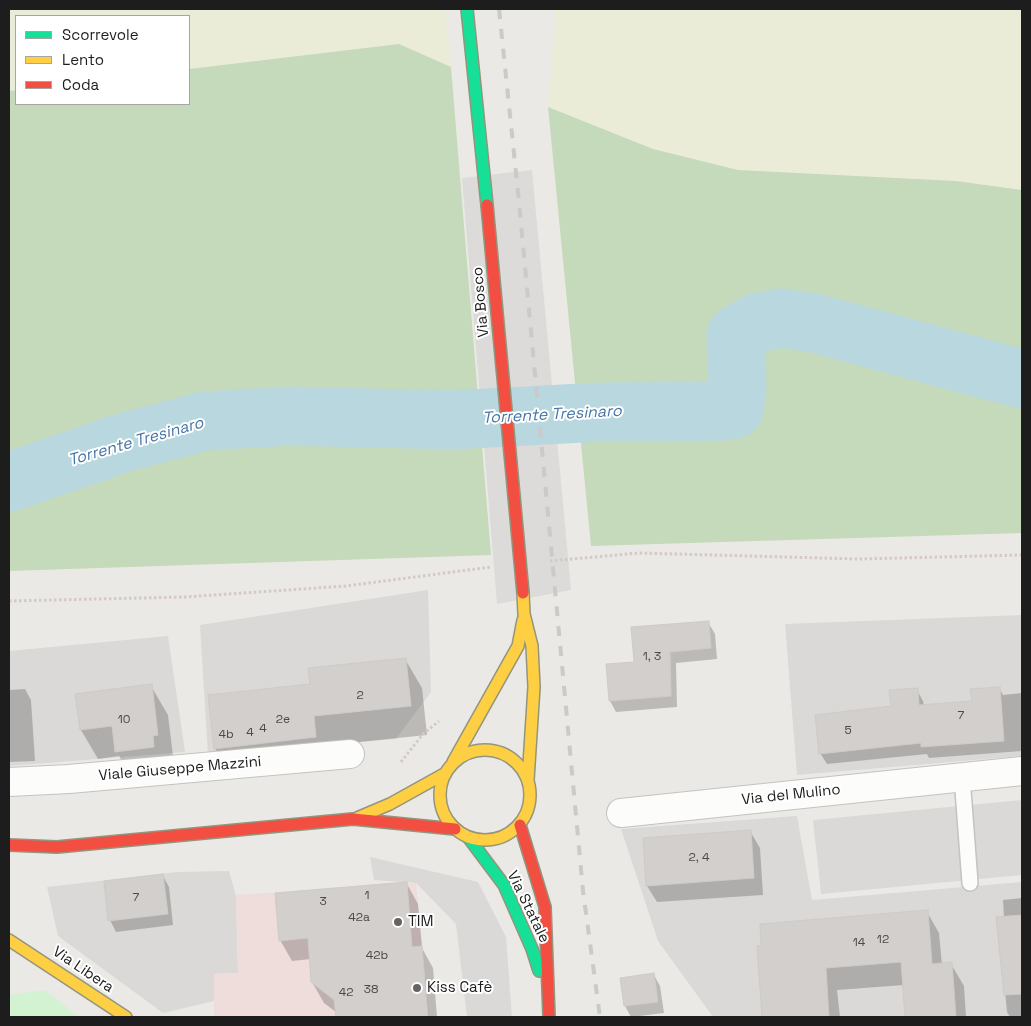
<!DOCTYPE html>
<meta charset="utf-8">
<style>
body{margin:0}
#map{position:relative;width:1031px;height:1026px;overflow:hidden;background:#ebe9e5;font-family:"Space Grotesk",sans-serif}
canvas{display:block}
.frame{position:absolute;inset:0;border:10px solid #1d1d1d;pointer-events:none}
.legend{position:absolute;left:15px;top:15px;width:175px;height:90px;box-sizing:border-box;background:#fff;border:1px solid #a5a5a5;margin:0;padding:6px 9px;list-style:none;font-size:15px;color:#1d1d1d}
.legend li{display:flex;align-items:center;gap:10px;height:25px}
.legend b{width:25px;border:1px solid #a5a5a5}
</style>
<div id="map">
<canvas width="1031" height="1026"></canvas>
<div class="frame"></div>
<ul class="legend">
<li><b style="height:6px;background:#16e098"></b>Scorrevole</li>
<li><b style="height:6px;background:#ffcf43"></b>Lento</li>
<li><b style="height:6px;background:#f24e42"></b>Coda</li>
</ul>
</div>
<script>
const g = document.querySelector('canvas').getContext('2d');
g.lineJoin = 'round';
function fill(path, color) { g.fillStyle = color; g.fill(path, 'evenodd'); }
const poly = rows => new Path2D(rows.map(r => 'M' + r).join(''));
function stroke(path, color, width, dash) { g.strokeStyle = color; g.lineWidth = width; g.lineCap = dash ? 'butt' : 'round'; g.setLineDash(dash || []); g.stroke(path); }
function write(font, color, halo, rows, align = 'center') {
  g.font = font + ' "Space Grotesk",sans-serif'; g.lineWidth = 4; g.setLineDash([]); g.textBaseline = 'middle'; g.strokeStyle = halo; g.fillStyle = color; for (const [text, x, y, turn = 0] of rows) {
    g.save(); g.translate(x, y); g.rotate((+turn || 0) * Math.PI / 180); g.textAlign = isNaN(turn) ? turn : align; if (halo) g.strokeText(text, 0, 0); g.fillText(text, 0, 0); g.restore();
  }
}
fill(poly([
 [428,590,431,692,396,739,208,755,200,625],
 [1022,615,1022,756,797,775,785,624],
 [168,636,185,752,9,766,9,651],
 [1022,800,1022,875,821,894,813,820],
 [797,816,812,900,1022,882,1022,1017,713,1017,658,941,621,829],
 [370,857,478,882,506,937,512,1017,467,1017,456,924,416,883,374,880],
 [229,871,236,896,238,973,214,974,214,1001,163,1013,58,936,47,887,177,872]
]), '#dad9d7');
fill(poly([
 [416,883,430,1017,214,1017,214,974,238,973,236,895]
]), '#eeddda');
fill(poly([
 [9,9,445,9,451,67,399,44,189,69,189,16,16,16,16,90,9,91],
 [556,9,1022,9,1022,190,956,181,738,170,653,149,548,107]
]), '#ebecd8');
fill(poly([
 [399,44,451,67,491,555,9,571,9,91,16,90,16,104,189,104,189,69],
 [548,107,653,149,738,170,956,181,1022,190,1022,533,591,546]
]), '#c5daba');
fill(poly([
 [45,990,79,1017,9,1017,9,995]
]), '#d2f2d2');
fill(poly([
 [532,170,571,590,497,604,462,178]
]), '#dcdbd9');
fill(poly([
 [708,622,715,634,717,659,676,663,677,707,616,712,610,701,635,663],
 [405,659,422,688,427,735,330,745,232,778,215,748],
 [151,686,168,715,174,764,133,780,119,756,98,759,81,730],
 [999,688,1003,695,1022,693,1022,751,929,758,927,754,827,764,820,753,892,708,917,690,923,701,924,706,973,703],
 [25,689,31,700,35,761,9,762,9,690],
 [750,831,760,848,763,895,657,902,647,886],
 [163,876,169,887,173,925,116,932,110,920],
 [407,884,418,904,422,948,433,968,437,1017,337,1017,336,1012,324,1003,312,982,311,959,292,961,280,940],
 [1022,898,1022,1017,1010,1017,1007,1012,998,918,1004,918,1003,900],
 [927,912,939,933,942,965,951,964,964,986,966,1017,906,1017,904,985,837,990,840,1017,764,1017,758,947],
 [654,975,660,986,664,1013,631,1017,625,1006,622,979]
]), '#0003');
stroke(poly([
 [9,482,122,443,205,421,290,416,451,420,601,412,727,411,734,409,737,390,736,335,756,323,781,318,814,323,1022,379]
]), '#b8d7df', 59);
const building = poly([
 [709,621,711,648,670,652,671,696,609,701,606,664,634,662,631,627,709,621],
 [406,658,411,706,314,716,316,737,214,749,208,695,310,684,308,668,406,658],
 [152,684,158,735,153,736,154,747,115,752,112,726,80,730,75,694,152,684],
 [1000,687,1004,741,921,747,921,743,819,754,815,715,891,706,889,690,918,688,919,705,972,701,970,689,1000,687],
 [751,830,754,878,646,886,643,838,751,830],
 [163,874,168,914,108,921,104,881,163,874],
 [407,882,412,947,422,946,428,1017,336,1017,334,1000,311,982,308,938,279,941,275,893,407,882],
 [928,910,932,964,952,962,956,1017,905,1017,901,962,826,968,829,1017,762,1017,757,946,761,945,760,924,928,910],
 [1022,915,1022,994,1004,995,996,917,1022,915],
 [654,973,658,1002,624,1006,620,978,654,973]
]);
fill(building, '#d2cfcc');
stroke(building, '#cecbc7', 1);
const lane = poly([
 [962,777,970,883]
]);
const street = poly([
 [9,782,69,779,350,754],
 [621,813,1022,771]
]);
const fast = poly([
 [467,9,487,205],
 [468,837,504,885,532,949,539,971]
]);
const slow = poly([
 [523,593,524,614,532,646,534,687,528,780],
 '440 795a45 45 0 1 1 90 0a45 45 0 1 1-90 0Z',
 [453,762,518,646,523,620],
 [357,818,390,804,444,774],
 [9,940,126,1017]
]);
const jam = poly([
 [520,825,545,907,549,1017],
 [9,845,57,847,353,819,455,829]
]);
stroke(lane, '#c4c3c1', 18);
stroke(street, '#c4c3c1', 30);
stroke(fast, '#93957d', 14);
stroke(slow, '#93957d', 14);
stroke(jam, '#93957d', 14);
stroke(poly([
 [550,561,639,553,859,559,1022,555],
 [9,601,185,597,346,586,491,567],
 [401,762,423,734,439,721]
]), '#d6c8c4', 3, [2.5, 2.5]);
stroke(lane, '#fcfcfb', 15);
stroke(street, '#fcfcfb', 28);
stroke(fast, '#16e098', 11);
stroke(slow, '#ffcf43', 11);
stroke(jam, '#f24e42', 11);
stroke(poly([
 [499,9,519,202,583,891,600,1017]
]), '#cacac9', 4, [10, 10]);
const jamBridge = poly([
 [487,205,523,593]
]);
stroke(jamBridge, '#93957d', 14, []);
stroke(jamBridge, '#f24e42', 11);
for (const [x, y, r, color] of [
 [398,922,5,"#656463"],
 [417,988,5,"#656463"]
]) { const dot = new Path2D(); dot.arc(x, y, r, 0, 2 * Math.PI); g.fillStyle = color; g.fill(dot); stroke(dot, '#fff', 2); }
write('12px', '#4a4a49', null, [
 ["1, 3",652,657],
 ["2",360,696],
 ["7",961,716],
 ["10",124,720],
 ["2e",283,720],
 ["4",263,729],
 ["5",848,731],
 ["4",250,733],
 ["4b",226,735],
 ["2, 4",699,858],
 ["1",367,896],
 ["7",136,898],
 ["3",323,902],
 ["42a",359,918],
 ["12",883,940],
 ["14",859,943],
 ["42b",377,956],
 ["38",371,990],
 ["42",346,993]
]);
write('15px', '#1d1d1d', '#fff', [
 ["Via Bosco",481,302,-95],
 ["Viale Giuseppe Mazzini",180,769,-5],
 ["Via del Mulino",791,795,-6],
 ["Via Statale",528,907,64],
 ["Via Libera",83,970,34]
]);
write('15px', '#1d1d1d', '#fff', [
 ["TIM",408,922],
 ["Kiss Cafè",427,988]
], 'left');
write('italic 16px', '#4675a5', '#fff', [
 ["Torrente Tresinaro",552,415,-3],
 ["Torrente Tresinaro",136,442,-16]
]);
</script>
